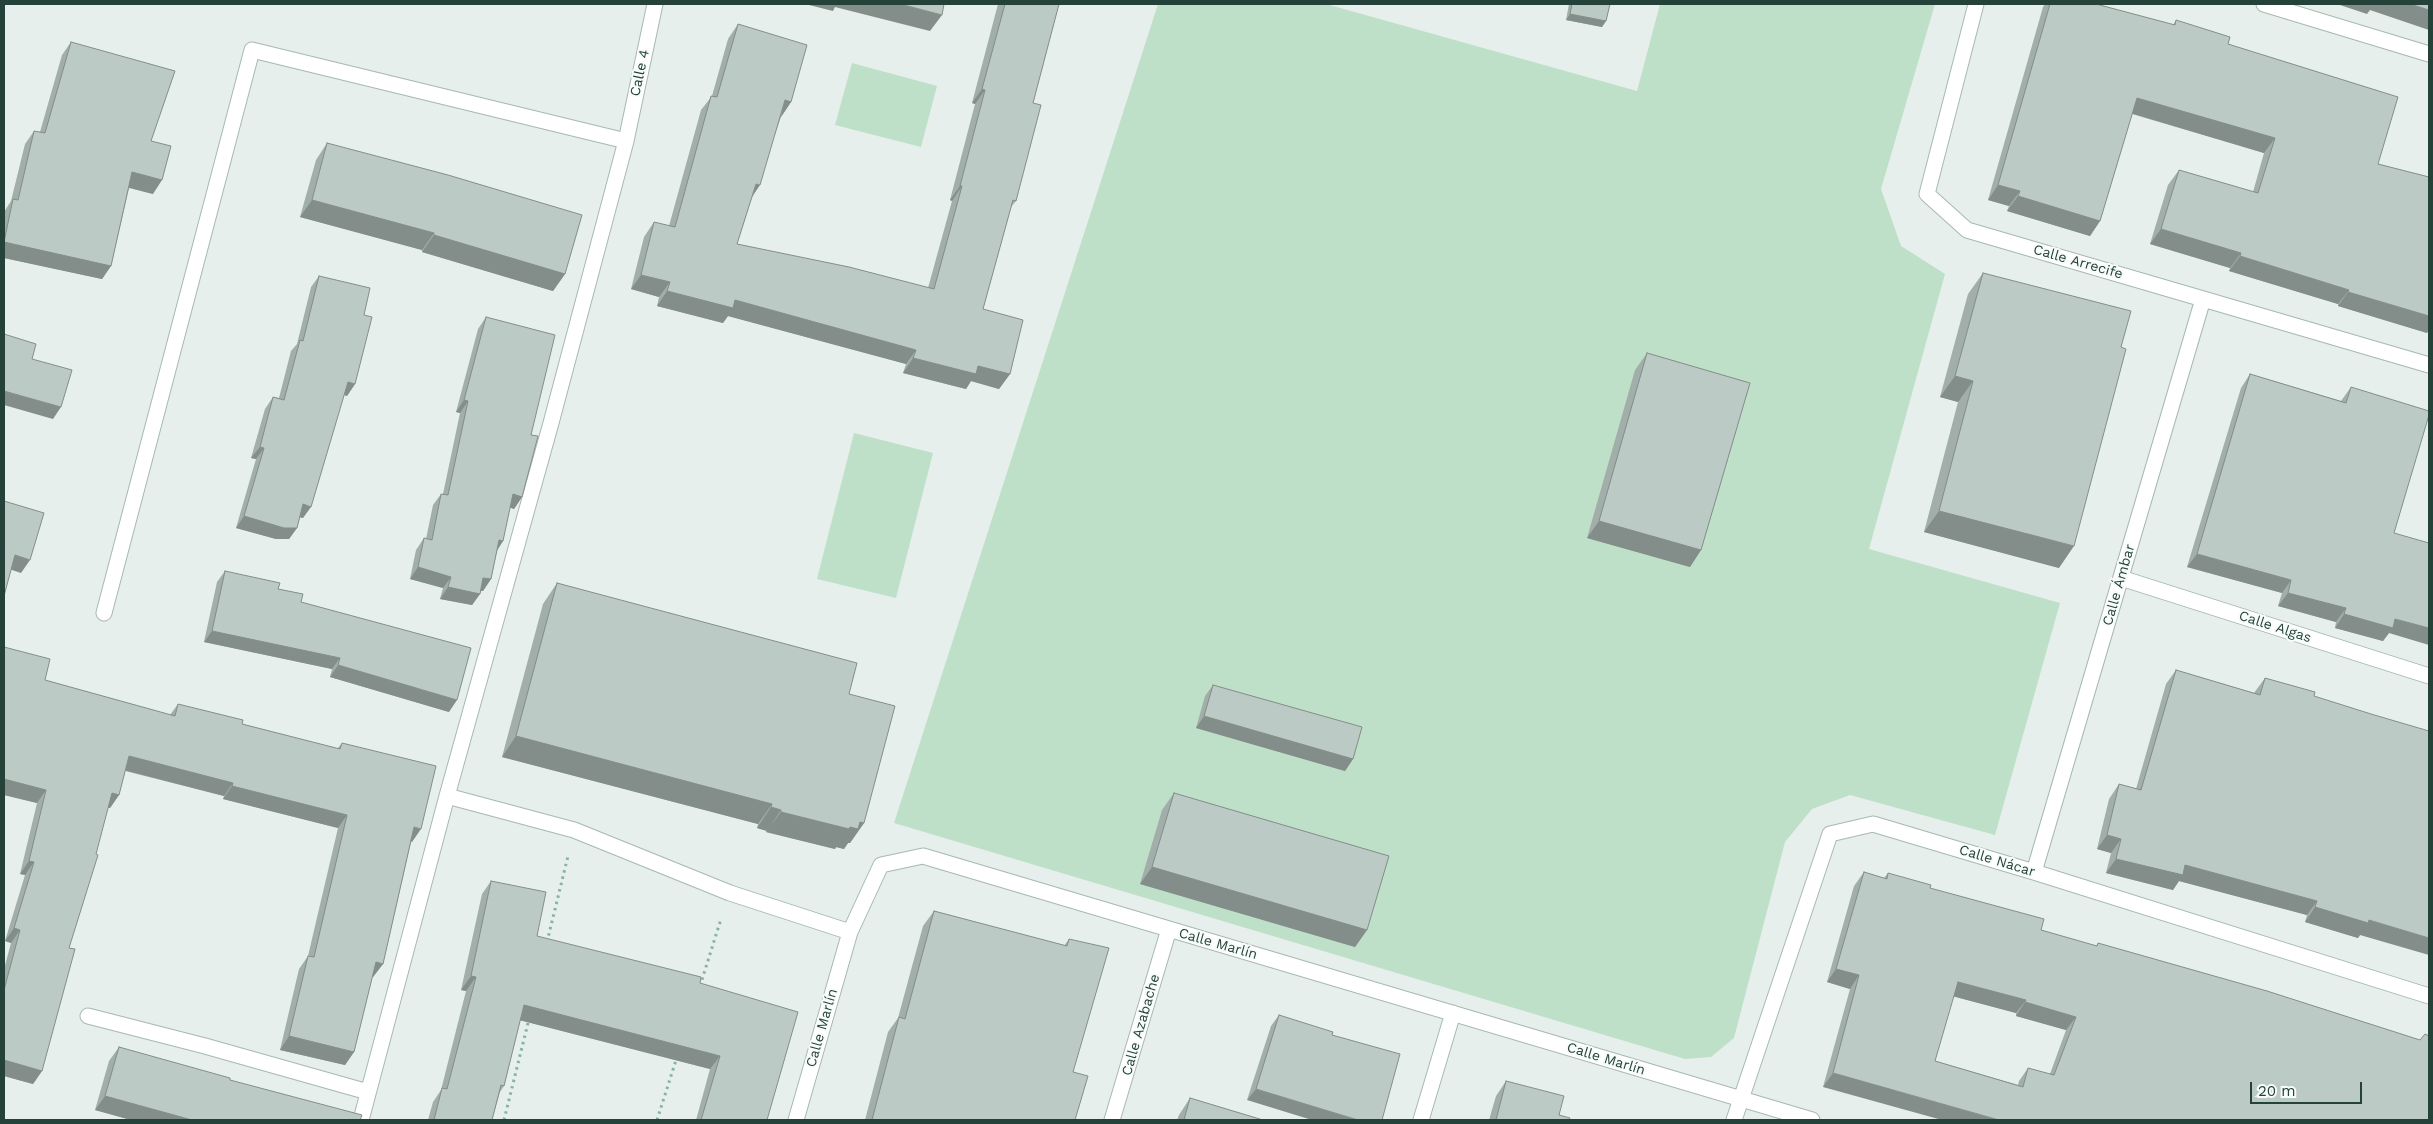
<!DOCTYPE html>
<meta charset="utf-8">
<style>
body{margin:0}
#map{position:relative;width:2433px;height:1124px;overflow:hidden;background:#e6efeb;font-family:"Work Sans",sans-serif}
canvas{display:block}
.frame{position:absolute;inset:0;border:5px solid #24423a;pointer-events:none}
.scale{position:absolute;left:2250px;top:1082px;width:112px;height:22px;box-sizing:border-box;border:2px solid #24423a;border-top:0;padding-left:6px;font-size:15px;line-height:18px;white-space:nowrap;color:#24423a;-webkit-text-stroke:4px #f7fbf9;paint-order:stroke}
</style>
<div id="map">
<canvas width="2433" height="1124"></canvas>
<div class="frame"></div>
<div class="scale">20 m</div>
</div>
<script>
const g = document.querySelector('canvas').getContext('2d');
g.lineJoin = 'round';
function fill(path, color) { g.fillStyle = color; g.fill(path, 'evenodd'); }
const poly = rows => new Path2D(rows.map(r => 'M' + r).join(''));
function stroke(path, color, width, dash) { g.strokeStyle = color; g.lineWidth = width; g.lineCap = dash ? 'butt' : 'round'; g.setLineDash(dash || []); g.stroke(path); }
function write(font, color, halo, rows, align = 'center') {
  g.font = font + ' "Work Sans",sans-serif'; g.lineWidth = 4; g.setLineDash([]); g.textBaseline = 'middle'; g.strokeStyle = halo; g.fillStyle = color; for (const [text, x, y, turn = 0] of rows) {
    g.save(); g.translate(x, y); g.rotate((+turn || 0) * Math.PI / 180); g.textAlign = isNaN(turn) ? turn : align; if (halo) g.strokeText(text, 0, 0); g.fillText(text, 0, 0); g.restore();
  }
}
fill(poly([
 [1158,4,1326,4,1637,91,1660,4,1935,4,1881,189,1901,246,1945,274,1869,549,2060,603,1995,835,1850,795,1812,809,1785,842,1734,1038,1711,1057,1685,1059,894,823],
 [852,63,937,86,921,147,835,125],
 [854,433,933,453,896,598,817,579]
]), '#bfe0c8');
const minor = poly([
 [1976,4,1927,194,1967,230,2429,365],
 [2264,4,2429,54],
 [2121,578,2429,676],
 [104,613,252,50,626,141],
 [447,796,574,830,730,893,850,932],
 [2034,872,2203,299],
 [88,1016,205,1046,368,1092],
 [361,1120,447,796,551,423,626,141,655,4],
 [796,1120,850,932,881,865,923,856,1812,1120],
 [1112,1120,1169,929],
 [1421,1120,1453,1013],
 [1734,1120,1830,834,1873,824,2034,872,2429,996]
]);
stroke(minor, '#a8b8b2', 17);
stroke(poly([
 [547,942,568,856],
 [700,986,721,919],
 [504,1120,529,1019],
 [657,1120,677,1057]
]), '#86b3a5', 3, [2.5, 4]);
stroke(minor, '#fff', 15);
fill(poly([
 [998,4,1059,4,1033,103,1016,201,1011,207,983,309,1010,374,999,389,971,381,966,389,903,373,906,364,728,316,723,323,657,306,659,297,631,289,644,237,654,222,669,226,701,110,712,96,728,39,738,24,791,102,781,117,752,197,737,244,928,288,952,201,950,200,975,104,972,103],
 [1569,4,1610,4,1606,21,1602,27,1566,20],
 [2045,4,2096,4,2173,25,2176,20,2228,44,2378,164,2429,177,2429,329,2427,333,2338,306,2338,304,2229,271,2230,268,2150,244,2168,185,2179,170,2253,192,2264,153,2132,114,2100,221,2090,236,2007,211,2009,206,1988,200,2043,7],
 [71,42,151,141,153,194,129,188,111,266,102,279,4,258,4,212,11,201,25,144,34,131,40,132,62,55],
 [327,143,565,274,553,291,422,252,422,250,300,217,316,160],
 [1983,273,2059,568,1924,532,1958,402,1940,397,1968,294],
 [319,276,364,315,355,384,347,396,344,395,303,518,300,517,297,528,289,539,276,539,236,528,256,459,251,458,265,409,273,397,279,398,291,351,297,344,311,287],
 [486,317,531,435,522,497,514,509,510,507,503,541,497,551,491,579,483,591,480,591,480,594,472,605,440,599,443,588,410,579,416,550,424,538,426,539,433,505,441,494,443,494,460,413,456,412,478,329],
 [1647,353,1701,550,1690,567,1587,538,1635,370],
 [2250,374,2341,401,2351,387,2394,533,2389,633,2383,641,2335,628,2336,622,2278,606,2282,593,2187,567,2241,388],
 [225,571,278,589,301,602,449,712,330,677,332,669,204,642,217,582],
 [557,583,849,694,864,823,850,843,848,843,844,849,836,847,835,849,766,832,767,831,757,828,758,824,502,757,543,604],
 [4,647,45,680,170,715,178,704,242,724,337,749,342,743,412,842,411,842,383,964,373,977,372,977,354,1052,345,1065,280,1050,299,969,308,956,338,828,223,799,224,796,125,771,119,795,110,808,108,807,69,948,42,1071,33,1084,4,1076,4,969,11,943,5,941,25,875,20,874,37,803,4,795],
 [2176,670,2254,693,2265,678,2314,696,2360,935,2358,938,2305,922,2307,915,2179,881,2173,890,2106,873,2111,853,2097,849,2109,799,2119,784,2136,789,2166,684],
 [1213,685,1353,759,1345,771,1196,728,1205,696],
 [1174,793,1367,930,1355,947,1140,884,1162,810],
 [1864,872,1884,878,1888,873,2041,930,2096,946,2098,943,2429,1120,1823,1087,1850,989,1827,982,1854,886],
 [1953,996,2016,1013,2016,1016,2066,1030,2050,1074,2028,1068,2019,1081,2018,1085,1935,1061],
 [491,881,537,936,700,983,767,1120,696,1120,710,1069,520,1020,504,1086,500,1092,492,1120,428,1120,433,1102,441,1090,466,991,461,990,482,894],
 [934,911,1064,946,1069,939,1075,1120,865,1120,888,1032,898,1018,923,926],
 [1279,1015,1332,1035,1247,1100,1271,1026],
 [119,1047,230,1080,360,1120,131,1120,95,1110,109,1061],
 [1506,1081,1559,1115,1569,1120,1489,1120,1496,1096],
 [1190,1098,1263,1120,1177,1120,1179,1115]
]), '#a1aea9');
fill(poly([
 [805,4,900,4,942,15,930,31,835,7,833,11],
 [2337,4,2410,4,2429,10,2429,30,2370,10,2367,14],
 [1570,14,1606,21,1602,27,1566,20],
 [982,89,985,90,975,104,972,103],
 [2137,98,2275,138,2264,153,2127,112],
 [785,100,791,102,781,117],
 [132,172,162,180,153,194,123,186],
 [756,184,760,185,750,200],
 [1998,185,2020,191,2009,206,1988,200],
 [960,186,962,186,952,201,950,200],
 [2018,196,2100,221,2090,236,2007,211],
 [312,200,434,233,422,250,300,217],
 [2161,229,2241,253,2230,268,2150,244],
 [434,235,565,274,553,291,422,252],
 [4,242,111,266,102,279,4,258],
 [2240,256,2349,290,2338,304,2229,271],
 [641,275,670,282,659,297,631,289],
 [667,291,735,300,916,350,906,364,728,316,723,323,657,306],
 [2348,292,2429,316,2429,329,2427,333,2338,306],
 [913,358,978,366,1010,374,999,389,971,381,966,389,903,373],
 [1955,376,1973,381,1958,402,1940,397],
 [348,382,355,384,347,396,340,393],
 [4,391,61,407,53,419,4,405],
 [464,400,468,401,460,413,456,412],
 [260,447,264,448,256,459,251,458],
 [513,494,522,497,514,509,505,506],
 [303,504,311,507,303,518,295,516],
 [1939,511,2074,546,2059,568,1924,532],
 [244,516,297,528,289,539,276,539,236,528],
 [1599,521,1701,550,1690,567,1587,538],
 [499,540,503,541,495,553],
 [2197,554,2291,580,2282,593,2187,567],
 [15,555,30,560,21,573,6,568],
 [418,567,451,577,443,588,410,579],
 [483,578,491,579,483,591,475,590],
 [448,587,480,594,472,605,440,599],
 [2288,593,2346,608,2336,622,2278,606],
 [2344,614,2395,619,2429,628,2429,645,2389,633,2383,641,2335,628],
 [212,631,340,658,332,669,204,642],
 [338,665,457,700,449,712,330,677],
 [1204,716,1353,759,1345,771,1196,728],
 [516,736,772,804,758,824,502,757],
 [129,756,233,783,224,796,120,769],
 [4,779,46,790,37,803,4,795],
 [232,786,347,815,338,828,223,799],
 [112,793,119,795,110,808,102,806],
 [771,807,781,810,767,831,757,828],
 [781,812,860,822,864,823,850,843,848,843,844,849,836,847,835,849,766,832],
 [414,827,421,829,412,842,405,840],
 [2107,835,2121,839,2111,853,2097,849],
 [2116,859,2185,865,2317,901,2307,915,2179,881,2173,890,2106,873],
 [29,861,34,862,25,875,20,874],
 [1152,867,1367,930,1355,947,1140,884],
 [2315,907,2369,920,2429,938,2429,955,2360,935,2358,938,2305,922],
 [14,928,20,930,11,943,5,941],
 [376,962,383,964,373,977,367,975],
 [1836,969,1859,975,1850,989,1827,982],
 [471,976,476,977,466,991,461,990],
 [1958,982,2026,1000,2016,1013,1948,995],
 [2025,1002,2076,1017,2066,1030,2016,1016],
 [524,1005,720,1056,710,1069,515,1019],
 [289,1036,354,1052,345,1065,280,1050],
 [4,1060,42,1071,33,1084,4,1076],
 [1833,1073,1999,1120,1942,1120,1823,1087],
 [1256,1089,1358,1120,1312,1120,1247,1100],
 [105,1096,192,1120,131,1120,95,1110]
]), '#838d89');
const building = poly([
 [900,4,944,4,942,15,900,4],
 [1005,4,1059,4,1033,103,1041,105,1016,201,1013,200,983,309,1023,320,1010,374,978,366,976,374,913,358,916,350,735,300,733,308,667,291,670,282,641,275,654,222,675,227,711,96,717,97,738,24,807,45,791,102,785,100,760,185,756,184,737,244,849,267,934,289,962,186,960,186,985,90,982,89,1005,4],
 [1572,4,1610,4,1606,21,1570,14,1572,4],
 [2050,4,2096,4,2175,25,2176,20,2230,37,2228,44,2398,97,2378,164,2429,177,2429,316,2348,292,2349,290,2240,256,2241,253,2161,229,2179,170,2258,193,2275,138,2137,98,2100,221,2018,196,2020,191,1998,185,2050,4],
 [2410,4,2429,4,2429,10,2410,4],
 [71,42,175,71,151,141,171,146,162,180,132,172,111,266,4,242,13,199,18,200,34,131,45,133,71,42],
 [327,143,448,175,582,215,565,274,434,235,434,233,312,200,327,143],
 [1983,273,2131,311,2121,347,2126,349,2074,546,1939,511,1973,381,1955,376,1983,273],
 [319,276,370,288,364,315,372,317,355,384,348,382,311,507,303,504,297,528,284,528,244,516,264,448,260,447,273,397,284,400,300,340,303,341,319,276],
 [486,317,555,335,531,435,538,436,522,497,513,494,503,541,499,540,491,579,483,578,480,594,448,587,451,577,418,567,424,538,432,540,441,494,448,495,468,401,464,400,486,317],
 [4,334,36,344,32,359,72,370,61,407,4,391,4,334],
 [1647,353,1750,383,1701,550,1599,521,1647,353],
 [2250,374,2346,403,2351,387,2429,411,2429,415,2394,533,2429,543,2429,628,2395,619,2393,628,2344,614,2346,608,2288,593,2291,580,2197,554,2250,374],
 [4,501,44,513,30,560,15,555,4,596,4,501],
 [225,571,280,583,278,589,303,594,301,602,471,648,457,700,338,665,340,658,212,631,225,571],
 [557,583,857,663,849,694,895,706,864,823,860,822,858,829,850,827,849,829,781,812,781,810,771,807,772,804,516,736,557,583],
 [4,647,50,659,45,680,175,716,178,704,243,720,242,724,340,749,342,743,436,766,421,829,414,827,383,964,376,962,354,1052,289,1036,308,956,314,957,347,815,232,786,233,783,129,756,119,795,112,793,96,854,98,855,69,948,75,949,42,1071,4,1060,4,990,20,930,14,928,34,862,29,861,46,790,4,779,4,647],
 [2176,670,2260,695,2265,678,2315,692,2314,696,2371,714,2429,731,2429,938,2369,920,2368,923,2315,907,2317,901,2185,865,2183,875,2116,859,2121,839,2107,835,2119,784,2141,790,2176,670],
 [1213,685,1362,727,1353,759,1204,716,1213,685],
 [1174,793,1389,856,1367,930,1152,867,1174,793],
 [1864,872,1887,879,1888,873,1931,885,1930,888,2044,919,2041,930,2097,946,2098,943,2267,991,2420,1040,2425,1034,2429,1036,2429,1120,1999,1120,1833,1073,1859,975,1836,969,1864,872],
 [1958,982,2026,1000,2025,1002,2076,1017,2054,1075,2028,1068,2023,1087,1935,1061,1958,982],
 [491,881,546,892,537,936,701,977,700,983,798,1012,767,1120,701,1120,720,1056,524,1005,504,1086,501,1085,492,1120,434,1120,442,1088,447,1089,476,977,471,976,491,881],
 [934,911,1067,946,1069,939,1109,948,1073,1072,1088,1076,1075,1120,872,1120,899,1017,905,1019,934,911],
 [1279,1015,1333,1032,1332,1035,1400,1054,1382,1120,1358,1120,1256,1089,1279,1015],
 [119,1047,230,1078,230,1080,362,1115,360,1120,192,1120,105,1096,119,1047],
 [1506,1081,1564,1096,1559,1115,1570,1118,1569,1120,1496,1120,1506,1081],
 [1190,1098,1263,1120,1184,1120,1190,1098]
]);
fill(building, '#bbcac4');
stroke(building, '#838d89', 1);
write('14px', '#24423a', '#f7fbf9', [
 ["Calle 4",640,73,-78],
 ["Calle Arrecife",2078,262,16],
 ["Calle Ámbar",2119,585,-74],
 ["Calle Algas",2275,627,18],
 ["Calle Nácar",1997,861,17],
 ["Calle Marlín",1218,944,16],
 ["Calle Azabache",1141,1025,-74],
 ["Calle Marlín",822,1028,-74],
 ["Calle Marlín",1606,1059,17]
]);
</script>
